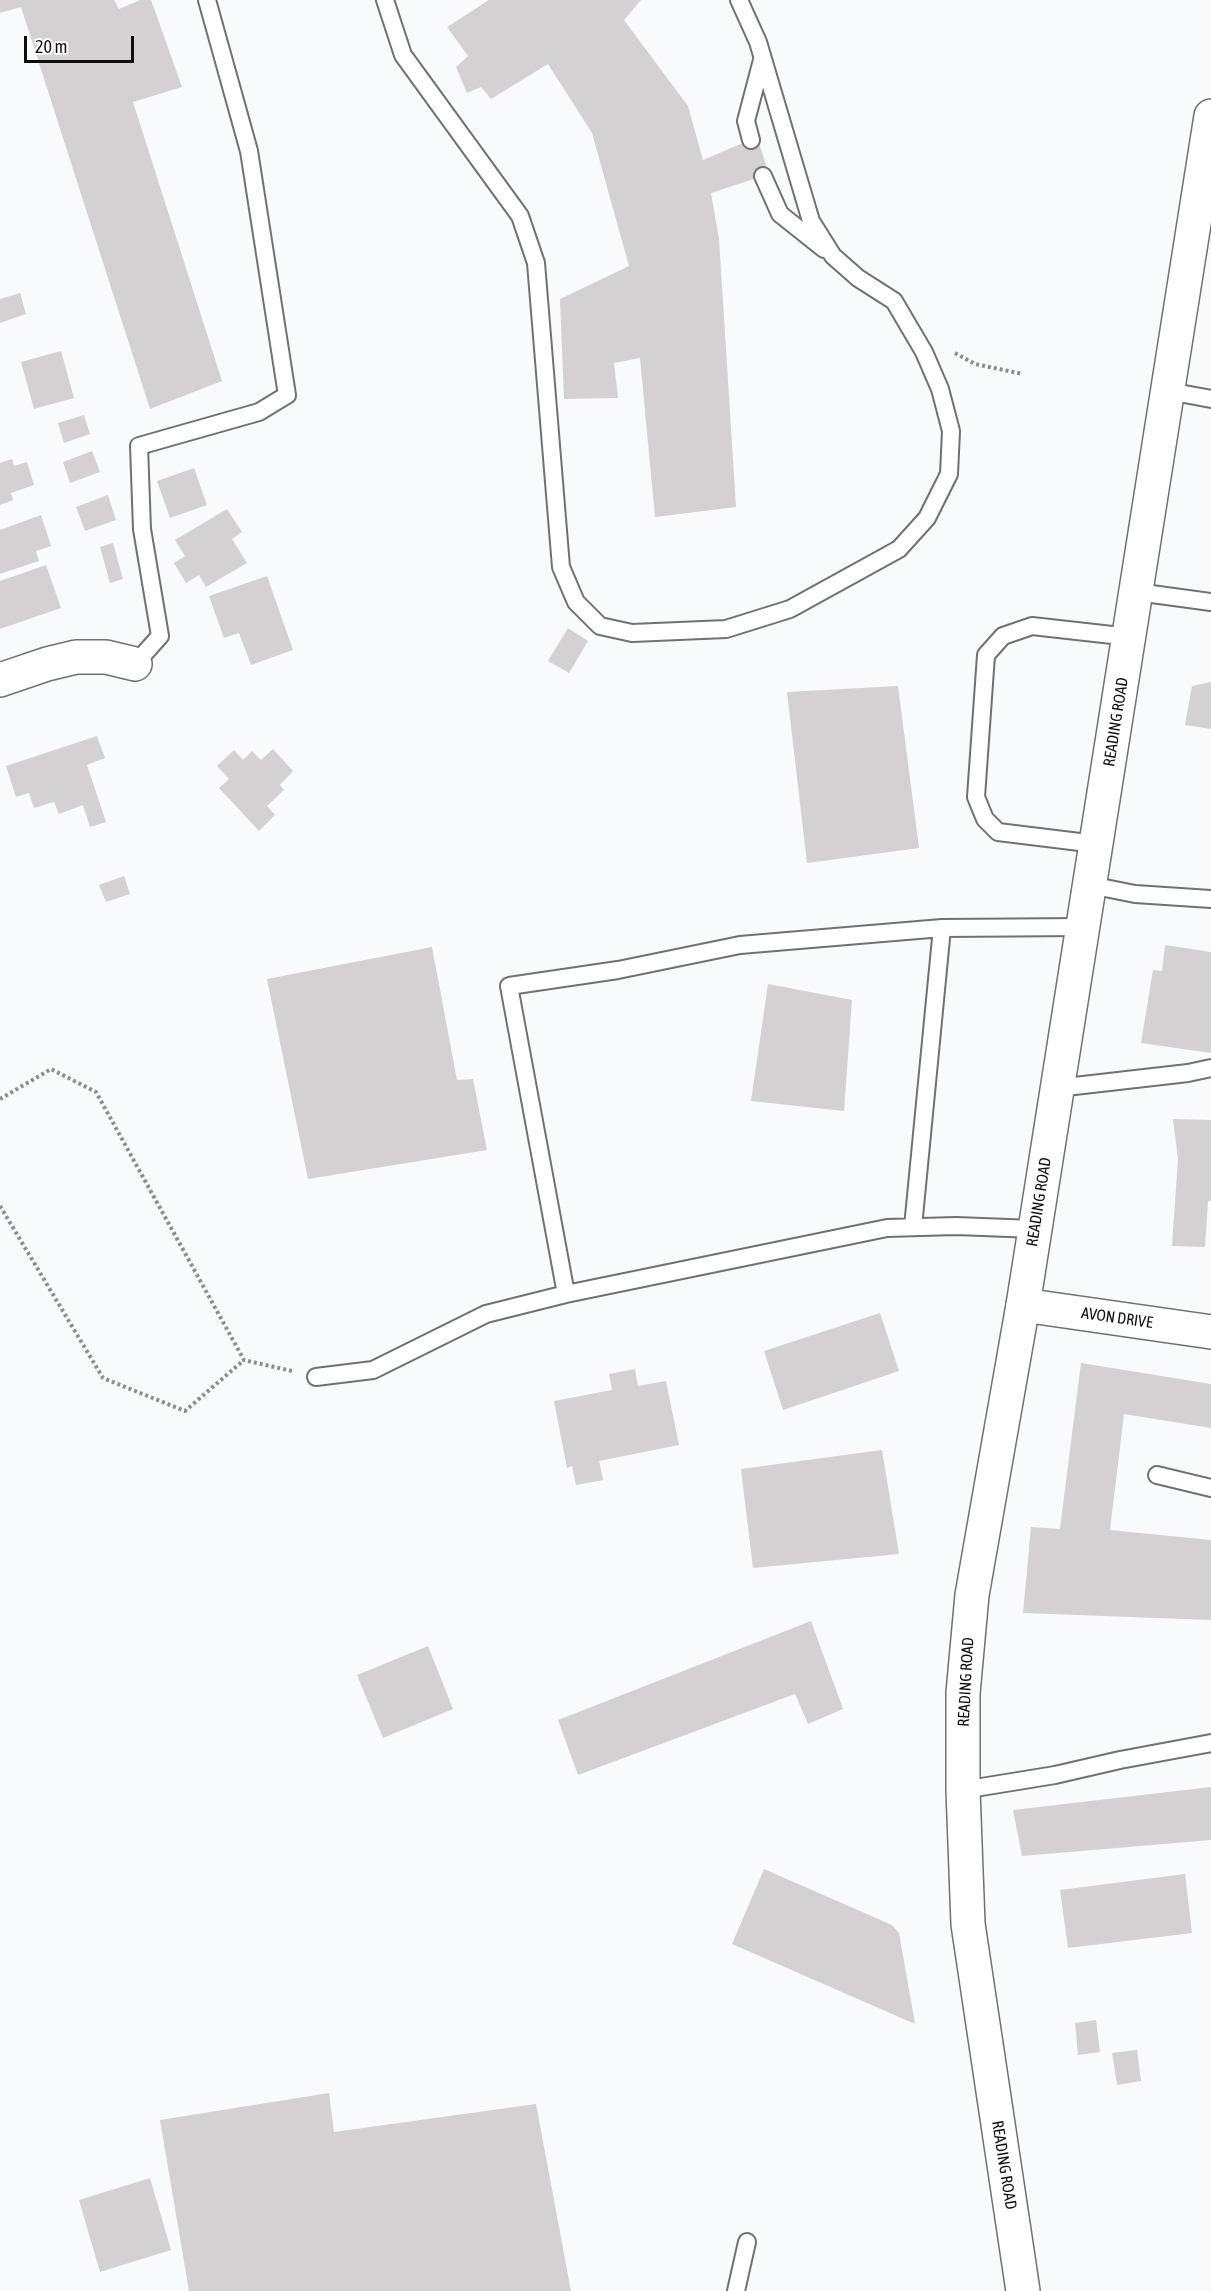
<!DOCTYPE html>
<style>
body{margin:0}
#map{position:relative;width:1211px;height:2291px;overflow:hidden;background:#f9fafb;font-family:"Asap Condensed",sans-serif}
canvas{display:block}
.scale{position:absolute;left:24px;top:36px;width:110px;height:27px;box-sizing:border-box;border:3px solid #0e0e0e;border-top:0;padding-left:8px;font-size:18px;line-height:21px;white-space:nowrap;color:#0e0e0e;-webkit-text-stroke:4px #fff;paint-order:stroke}
</style>
<div id="map">
<canvas width="1211" height="2291"></canvas>
<div class="scale">20 m</div>
</div>
<script>
const g = document.querySelector('canvas').getContext('2d');
g.lineJoin = 'round';
function fill(path, color) { g.fillStyle = color; g.fill(path, 'evenodd'); }
const poly = rows => new Path2D(rows.map(r => 'M' + r).join(''));
function stroke(path, color, width, dash) { g.strokeStyle = color; g.lineWidth = width; g.lineCap = dash ? 'butt' : 'round'; g.setLineDash(dash || []); g.stroke(path); }
function write(font, color, halo, rows, align = 'center') {
  g.font = font + ' "Asap Condensed",sans-serif'; g.lineWidth = 5; g.setLineDash([]); g.textBaseline = 'middle'; g.strokeStyle = halo; g.fillStyle = color; for (const [text, x, y, turn = 0] of rows) {
    g.save(); g.translate(x, y); g.rotate((+turn || 0) * Math.PI / 180); g.textAlign = isNaN(turn) ? turn : align; if (halo) g.strokeText(text, 0, 0); g.fillText(text, 0, 0); g.restore();
  }
}
fill(poly([
 [0,0,114,0,119,9,140,0,151,0,182,87,133,102,222,381,150,409,21,7,0,13],
 [489,0,641,0,624,20,688,106,703,160,757,137,769,174,711,193,719,239,736,507,655,517,640,358,614,363,618,398,564,399,560,299,629,266,592,133,548,64,491,99,481,87,467,93,456,67,468,56,447,27],
 [20,293,26,314,0,323,0,299],
 [61,351,74,398,34,409,21,362],
 [84,415,90,434,64,443,58,423],
 [92,451,100,472,70,483,63,462],
 [12,459,14,466,27,462,34,485,11,493,13,500,0,505,0,463],
 [194,468,207,505,170,518,157,481],
 [108,495,116,520,85,531,76,507],
 [227,509,242,532,232,539,247,563,206,587,199,575,186,583,174,563,185,556,175,540],
 [41,515,51,546,36,551,39,561,0,574,0,530],
 [113,543,123,579,110,583,100,547],
 [46,565,61,608,0,629,0,581],
 [267,576,293,650,251,665,239,633,224,638,209,596],
 [568,628,588,641,569,673,548,661],
 [1211,682,1211,729,1185,725,1192,686],
 [898,686,919,848,807,863,787,692],
 [97,736,105,758,87,765,106,822,90,827,83,805,59,814,54,802,34,808,29,793,16,797,6,766],
 [273,749,293,771,280,785,284,790,267,806,275,815,259,831,219,788,229,779,217,766,234,750,243,760,252,751,261,760],
 [124,876,130,894,106,902,99,885],
 [1165,945,1211,952,1211,1053,1141,1043,1153,970,1162,971],
 [432,947,457,1080,473,1079,487,1150,308,1179,267,979],
 [768,984,852,1000,844,1111,751,1101],
 [1173,1119,1211,1120,1211,1201,1208,1201,1205,1247,1172,1246,1178,1159],
 [880,1313,899,1371,783,1410,764,1351],
 [1081,1363,1211,1384,1211,1428,1124,1414,1110,1530,1211,1540,1211,1620,1023,1613,1031,1527,1060,1529],
 [635,1369,638,1386,666,1381,679,1445,599,1461,603,1480,576,1485,572,1466,567,1468,554,1401,612,1390,609,1374],
 [882,1450,899,1554,753,1568,741,1469],
 [811,1621,843,1709,808,1724,795,1694,578,1775,558,1720],
 [428,1646,453,1709,383,1738,357,1675],
 [1211,1787,1211,1840,1022,1856,1013,1810],
 [764,1869,892,1925,899,1933,915,2024,732,1944],
 [1185,1874,1192,1933,1068,1948,1060,1890],
 [1096,2020,1100,2052,1078,2055,1075,2023],
 [1137,2050,1141,2081,1117,2085,1112,2053],
 [329,2093,334,2132,536,2104,571,2291,189,2291,160,2120],
 [150,2178,171,2250,100,2272,79,2200]
]), '#d3d1d1');
const service = poly([
 [385,0,403,55,520,216,536,263,561,567,576,602,600,626,632,633,726,629,790,609,899,549,927,518,949,474,951,431,940,389,924,352,894,301,858,278,833,256,811,221,758,42,739,0],
 [751,140,746,121,762,60],
 [763,176,780,214,824,249],
 [1168,391,1211,399],
 [1137,592,1211,602],
 [135,664,160,636,142,529,139,446,259,412,287,395,249,151,207,0],
 [1096,844,998,832,985,819,976,797,986,655,1003,636,1032,626,1130,637],
 [1090,885,1135,894,1211,899],
 [1057,1088,1188,1073,1211,1068],
 [913,1227,942,928],
 [1035,1229,956,1226,887,1228,566,1294,509,986,618,970,740,945,942,928,1083,927],
 [316,1377,373,1370,486,1314,566,1294],
 [1157,1475,1211,1488],
 [963,1790,1055,1775,1120,1760,1211,1743],
 [736,2291,747,2242]
]);
const minor = poly([
 [0,680,47,664,76,657,106,657,135,664],
 [1023,1305,1211,1332]
]);
const primary = poly([
 [1023,2291,968,1924,963,1790,963,1693,972,1595,1023,1305,1211,116]
]);
stroke(service, '#717173', 20);
stroke(minor, '#717173', 36);
stroke(primary, '#717173', 36);
stroke(poly([
 [955,353,975,364,1023,374],
 [0,1099,51,1069,96,1092,244,1360,292,1371],
 [0,1206,103,1378,185,1411,244,1360]
]), '#8d8d8e', 4, [3, 3]);
stroke(service, '#fff', 16);
stroke(minor, '#fff', 33);
stroke(primary, '#fff', 33);
write('16px', '#0e0e0e', '#fff', [
 ["READING ROAD",1116,722,-81],
 ["READING ROAD",1039,1202,-81],
 ["AVON DRIVE",1117,1318,8],
 ["READING ROAD",966,1682,-87],
 ["READING ROAD",1004,2165,81]
]);
</script>
